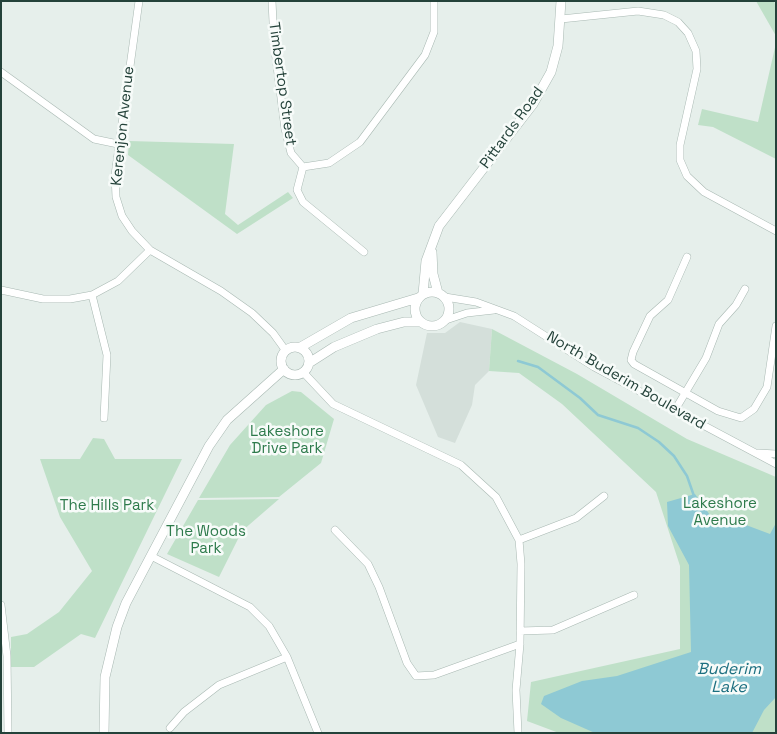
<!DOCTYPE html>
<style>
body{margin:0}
#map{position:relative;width:777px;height:734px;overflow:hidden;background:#e6efeb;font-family:"Space Grotesk",sans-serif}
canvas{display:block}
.frame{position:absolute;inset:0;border:2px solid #24423a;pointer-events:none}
</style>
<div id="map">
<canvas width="777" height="734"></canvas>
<div class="frame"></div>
</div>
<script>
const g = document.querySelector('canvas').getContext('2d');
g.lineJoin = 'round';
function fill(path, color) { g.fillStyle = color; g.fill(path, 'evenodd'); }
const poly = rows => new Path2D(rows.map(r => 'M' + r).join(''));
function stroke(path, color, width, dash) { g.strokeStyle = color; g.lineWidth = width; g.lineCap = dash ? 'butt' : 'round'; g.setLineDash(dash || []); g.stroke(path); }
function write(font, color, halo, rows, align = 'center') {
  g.font = font + ' "Space Grotesk",sans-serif'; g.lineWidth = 5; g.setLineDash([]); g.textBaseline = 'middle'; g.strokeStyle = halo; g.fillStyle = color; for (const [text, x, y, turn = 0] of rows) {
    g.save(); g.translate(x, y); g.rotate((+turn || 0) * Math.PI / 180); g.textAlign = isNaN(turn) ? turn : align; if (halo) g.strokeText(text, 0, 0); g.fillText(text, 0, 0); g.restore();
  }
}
fill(poly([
 [460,322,492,329,489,371,475,385,472,405,455,443,438,437,416,385,427,333,445,333]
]), '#d4dfda');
fill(poly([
 [756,1,774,1,776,7,776,36],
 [776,43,776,159,713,127,698,125,702,109,758,122],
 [129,141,234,144,225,214,238,225,288,192,293,198,237,234,128,155],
 [492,329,577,374,687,439,776,477,776,733,559,733,527,721,531,682,680,649,680,566,656,492,562,404,519,373,489,371],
 [292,391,301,392,334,419,321,463,279,497,199,498,230,445,266,405],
 [93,438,104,439,115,459,182,459,95,638,81,634,34,667,11,667,11,637,27,634,59,612,92,571,60,517,40,459,80,459],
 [279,499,242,531,219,577,167,554,198,500]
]), '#bfe0c8');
fill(poly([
 [695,494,717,525,738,522,770,534,776,523,776,697,764,710,752,733,595,733,561,718,541,704,544,696,582,681,617,676,691,652,689,565,668,526,667,502]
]), '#8ec9d4');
stroke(poly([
 [518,361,538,367,580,398,598,415,638,428,659,442,674,456,687,476,694,496]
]), '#8ec9d4', 2.5);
const minor = poly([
 [139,1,115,175,116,197,122,216,132,231,150,250,221,291,252,313,273,333,286,351],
 [272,1,274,43,285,129,291,153,303,167,297,190,303,202,364,252],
 [561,19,638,11,664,15,678,22,688,33,696,51,697,69,680,145,680,160,687,176,704,192,776,231],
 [1,72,94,139,118,144],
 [303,167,329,163,360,142,425,55,434,32,434,1],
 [687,257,668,300,650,316,633,352,631,360,634,364,718,411,741,418,754,409,767,387,776,326],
 [1,290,43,299,70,299,92,295,118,281,150,250],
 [92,295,107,355,104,418],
 [445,297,476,302,514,316,594,367,776,464],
 [446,320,467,313,494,310],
 [303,372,333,404,461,465,496,497,519,540,521,564,520,644,516,690,518,733],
 [675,410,706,358,719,324,736,305,745,289],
 [758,453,776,454],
 [335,530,368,564,379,587,407,663,416,676,434,675,520,644],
 [519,540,576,518,604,496],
 [151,556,250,607,269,626,287,657,318,733],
 [1,605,7,656,8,733],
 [520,631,553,630,634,595],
 [170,728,184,712,219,685,287,657]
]);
const tertiary = poly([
 [432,252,433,274,438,293],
 '415 309a17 17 0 1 1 34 0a17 17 0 1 1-34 0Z',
 [423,294,426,261,439,226,533,104,551,72,558,46,561,1],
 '281 361a14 14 0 1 1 28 0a14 14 0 1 1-28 0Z',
 [299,348,351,318,418,298],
 [309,363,334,347,377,329,404,322,420,322],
 [104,733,105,677,117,627,126,603,209,446,227,420,284,369]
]);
stroke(minor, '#a8b8b2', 8);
stroke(tertiary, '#a8b8b2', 10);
stroke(minor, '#fff', 7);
stroke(tertiary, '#fff', 9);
write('15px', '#24423a', '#f7fbf9', [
 ["Timbertop Street",282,84,82],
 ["Kerenjon Avenue",123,126,-84],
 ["Pittards Road",512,128,-54],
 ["North Buderim Boulevard",626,381,30]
]);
write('15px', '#2d7a4b', '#f7fbf9', [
 ["Lakeshore",287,432],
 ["Drive Park",287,449],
 ["Lakeshore",720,504],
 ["Avenue",720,521],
 ["The Hills Park",107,506],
 ["The Woods",206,532],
 ["Park",206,549]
]);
write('italic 16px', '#1c6f80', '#f7fbf9', [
 ["Buderim",729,670],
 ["Lake",729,688]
]);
</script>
